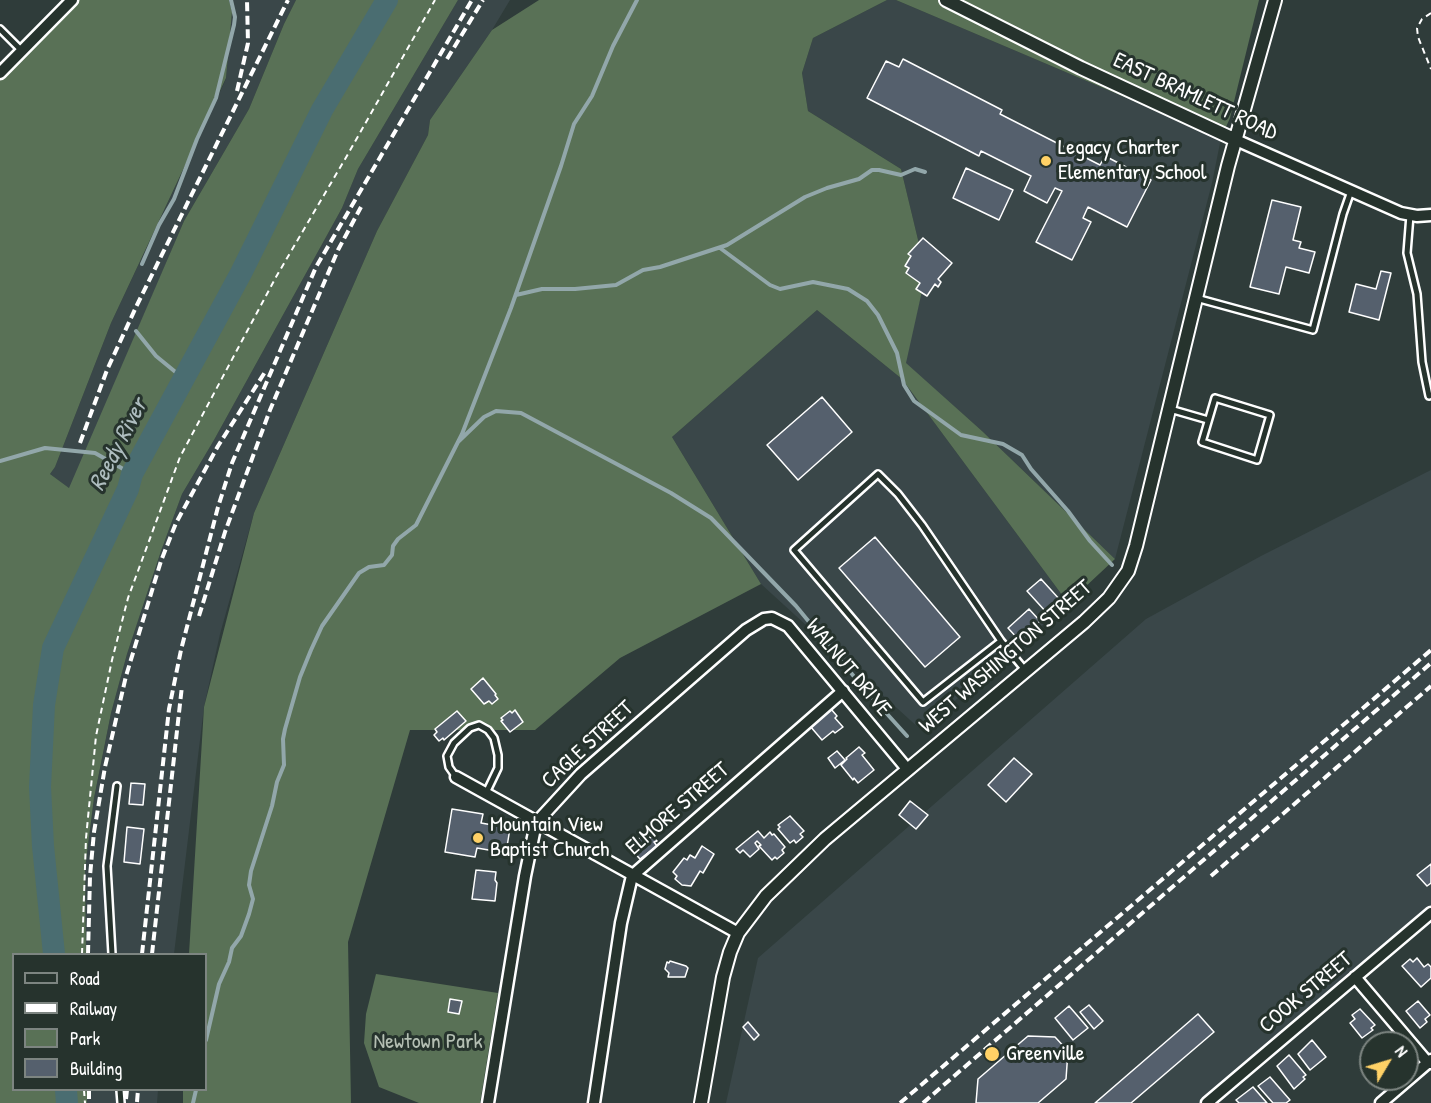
<!DOCTYPE html>
<style>
body{margin:0}
#map{position:relative;width:1431px;height:1103px;overflow:hidden;background:#2f3c3a;font-family:"Patrick Hand",sans-serif}
canvas{display:block}
.legend{position:absolute;left:12px;top:953px;width:195px;height:138px;box-sizing:border-box;background:#26332d;border:2px solid #7d8581;margin:0;padding:8px 10px;list-style:none;font-size:18px;color:#fff}
.legend li{display:flex;align-items:center;gap:12px;height:30px}
.legend b{width:30px;border:2px solid #7d8581}
.north{position:absolute;left:1359px;top:1031px;width:60px;height:60px;box-sizing:border-box;background:#26332d;border:2px solid #7d8581;border-radius:50%;rotate:52deg;font-size:16px;font-weight:700;line-height:24px;text-align:center;color:#fff}
.north::after{content:'';display:block;margin:auto;width:21px;height:27px;background:#ffd166;clip-path:polygon(50% 0,100% 100%,50% 72%,0 100%)}
</style>
<div id="map">
<canvas width="1431" height="1103"></canvas>
<ul class="legend">
<li><b style="height:8px;background:#26332d"></b>Road</li>
<li><b style="height:8px;background:#fff"></b>Railway</li>
<li><b style="height:16px;background:#597156"></b>Park</li>
<li><b style="height:16px;background:#55606d"></b>Building</li>
</ul>
<div class="north">N</div>
</div>
<script>
const g = document.querySelector('canvas').getContext('2d');
g.lineJoin = 'round';
function fill(path, color) { g.fillStyle = color; g.fill(path, 'evenodd'); }
const poly = rows => new Path2D(rows.map(r => 'M' + r).join(''));
function stroke(path, color, width, dash) { g.strokeStyle = color; g.lineWidth = width; g.lineCap = dash ? 'butt' : 'round'; g.setLineDash(dash || []); g.stroke(path); }
function write(font, color, halo, rows, align = 'center') {
  g.font = font + ' "Patrick Hand",sans-serif'; g.lineWidth = 6; g.setLineDash([]); g.textBaseline = 'middle'; g.strokeStyle = halo; g.fillStyle = color; for (const [text, x, y, turn = 0] of rows) {
    g.save(); g.translate(x, y); g.rotate((+turn || 0) * Math.PI / 180); g.textAlign = isNaN(turn) ? turn : align; if (halo) g.strokeText(text, 0, 0); g.fillText(text, 0, 0); g.restore();
  }
}
fill(poly([
 [229,0,296,0,284,24,249,109,184,221,70,489,50,474,55,467,111,323,226,79,232,12],
 [458,0,510,0,492,30,430,120,428,135,377,231,254,513,220,634,204,707,174,954,86,954,85,869,94,798,111,713,127,654,161,551,182,494,214,440,342,208,358,169],
 [887,0,896,0,1221,138,1212,183,1115,559,982,431,905,363,926,273,901,169,808,111,802,73,813,38],
 [817,310,902,379,1068,603,921,730,761,584,672,437],
 [1431,470,1431,906,1204,1103,726,1103,758,958,1146,619,1261,556],
 [87,1090,158,1090,157,1103,87,1103]
]), '#3a4749');
fill(poly([
 [68,0,229,0,232,12,226,78,111,323,55,467,50,474,69,488,184,221,249,109,284,24,296,0,458,0,358,169,342,208,214,440,182,494,161,551,127,654,111,713,94,798,85,869,86,954,14,954,14,1090,87,1090,87,1103,0,1103,0,74],
 [539,0,887,0,813,38,802,73,808,111,901,169,926,273,906,363,982,431,1115,559,1068,603,902,379,817,310,672,437,761,584,620,658,535,730,410,730,348,942,351,1103,183,1103,183,1090,206,1090,206,954,189,954,204,707,254,513,377,231,428,135,430,120,492,30],
 [896,0,1259,0,1230,118,1221,138],
 [376,974,498,993,480,1103,419,1103,379,1087,364,1043,366,1014]
]), '#597156');
stroke(poly([
 [720,248,770,285,780,289,813,282,848,289,867,301,878,315,897,353,904,385,914,401,961,435,1003,444,1022,455,1031,469,1068,511,1090,541,1112,565],
 [142,264,159,225,174,199,197,139,216,98,234,25,235,17,231,0],
 [516,295,542,289,575,289,616,285,643,270,660,267,727,245,805,197,827,188,859,179,872,170,879,170,901,175,915,169,925,172],
 [136,331,156,356,184,379],
 [459,441,484,417,496,411,521,413,671,493,711,518,796,606,861,685,907,736],
 [0,461,45,448,95,453,132,474],
 [206,1040,219,984,229,962,232,948,241,936,249,914,253,899,249,885,251,871,272,806,277,782,284,765,283,739,285,729,300,677,311,650,322,626,359,573,369,567,384,565,392,555,393,546,398,539,416,525,462,434,511,308,561,166,574,124,592,96,613,46,637,0],
 [193,1103,196,1090]
]), '#92a7aa', 4);
stroke(poly([
 [54,954,43,846,40,787,44,705,53,648,128,489,132,474,241,273,322,110,387,0],
 [66,1090,67,1103]
]), '#4a6d71', 22);
const building = poly([
 [903,59,1002,110,1000,114,1100,165,1105,156,1151,180,1127,227,1088,207,1083,218,1091,222,1072,260,1036,242,1062,191,1055,188,1047,203,1024,191,1031,176,981,151,979,156,867,98,886,61,899,67,903,59],
 [966,168,1013,190,999,220,953,198,966,168],
 [1272,200,1301,207,1293,240,1301,242,1299,248,1315,252,1309,273,1286,267,1279,294,1250,287,1272,200],
 [923,238,952,263,938,279,941,282,938,287,935,284,927,296,916,289,920,283,906,273,909,268,905,266,911,256,908,254,923,238],
 [1381,271,1391,273,1379,320,1349,312,1356,284,1376,289,1381,271],
 [822,397,852,432,798,480,767,445,822,397],
 [875,537,960,637,925,667,839,568,875,537],
 [1041,579,1061,601,1047,613,1027,591,1041,579],
 [1029,609,1040,621,1019,640,1008,628,1029,609],
 [483,678,496,694,495,695,498,699,492,704,489,701,484,704,471,689,483,678],
 [831,709,837,716,835,718,843,727,835,733,833,731,822,740,810,726,831,709],
 [515,710,523,722,510,732,501,721,503,720,501,718,510,711,512,713,515,710],
 [457,711,466,721,444,740,443,738,439,741,434,735,437,732,435,729,457,711],
 [859,747,865,753,862,755,874,770,858,783,854,778,853,780,841,765,847,759,846,758,859,747],
 [837,751,845,760,835,768,828,758,837,751],
 [1014,758,1032,774,1006,802,988,785,1014,758],
 [131,783,145,784,143,805,129,804,131,783],
 [910,801,928,815,916,829,899,815,910,801],
 [452,809,483,814,481,823,510,828,506,853,477,848,475,857,445,852,452,809],
 [790,816,804,831,800,834,803,837,796,843,794,840,790,843,778,829,780,827,778,825,790,816],
 [127,827,144,829,140,864,124,862,127,827],
 [758,831,764,838,770,832,772,835,774,834,785,847,782,850,784,853,777,859,775,857,772,860,759,846,761,845,757,841,755,843,759,849,750,857,743,850,740,853,736,849,758,831],
 [646,832,650,838,653,836,657,841,654,842,657,846,640,859,630,848,632,845,646,832],
 [702,846,714,854,703,873,700,871,691,886,682,885,675,879,677,876,673,872,684,858,687,860,690,855,695,858,702,846],
 [1431,864,1431,883,1427,886,1417,875,1431,864],
 [476,870,496,872,495,880,497,883,495,901,472,899,476,870],
 [1417,958,1424,967,1428,964,1431,967,1431,978,1421,987,1402,966,1410,959,1413,962,1417,958],
 [670,961,686,966,688,968,685,977,668,977,669,973,665,969,667,962,669,963,670,961],
 [450,999,462,1001,459,1014,448,1012,450,999],
 [1418,1001,1430,1015,1425,1019,1427,1022,1420,1028,1406,1011,1418,1001],
 [1089,1005,1103,1021,1094,1029,1080,1012,1089,1005],
 [1069,1006,1088,1028,1073,1040,1055,1018,1069,1006],
 [1360,1009,1375,1025,1371,1028,1373,1030,1362,1038,1350,1023,1355,1019,1352,1015,1360,1009],
 [1198,1014,1214,1032,1131,1103,1095,1103,1198,1014],
 [748,1022,759,1035,754,1040,743,1027,748,1022],
 [1028,1036,1055,1037,1068,1051,1066,1079,1038,1103,976,1103,978,1079,1028,1036],
 [1312,1040,1326,1057,1310,1070,1298,1054,1312,1040],
 [1289,1055,1306,1075,1303,1077,1305,1079,1294,1089,1277,1066,1289,1055],
 [1270,1077,1290,1100,1286,1103,1273,1103,1258,1086,1270,1077],
 [1253,1087,1267,1103,1239,1103,1236,1100,1253,1087]
]);
fill(building, '#55606d');
stroke(building, '#fff', 1.5);
const service = poly([
 [0,29,21,50],
 [1410,215,1407,253,1417,294,1422,362,1429,396],
 [1196,298,1313,330,1343,214,1351,191],
 [1215,398,1270,415,1257,460,1202,442,1215,398],
 [1170,409,1208,420],
 [1001,641,923,702,794,550,878,474,898,494,922,525,1001,641,1025,670],
 [456,777,449,767,447,756,454,743,470,728,479,725,488,730,494,738,498,755,498,768,486,793],
 [112,954,107,866,117,786],
 [120,1090,121,1103]
]);
const minor = poly([
 [0,73,72,0],
 [1236,140,1401,213,1417,216,1431,215],
 [456,777,738,933],
 [1355,977,1428,1063,1431,1063],
 [488,1103,525,876,536,823,581,774,746,630,764,619,772,618,788,626,908,770],
 [594,1103,621,923,632,876,843,691],
 [1207,1103,1431,913],
 [1381,1103,1431,1060]
]);
const tertiary = poly([
 [946,0,1081,68,1236,140],
 [701,1103,723,977,730,952,738,933,766,896,825,839,1084,622,1109,598,1128,571,1136,546,1228,166,1275,0]
]);
stroke(service, '#fff', 10);
stroke(minor, '#fff', 15);
stroke(tertiary, '#fff', 16);
stroke(poly([
 [1431,13,1422,19,1417,28,1418,37,1431,69],
 [82,954,86,838,96,736,112,660,128,598,180,457,276,277,348,154,435,0],
 [84,1090,85,1103]
]), '#fff', 2, [6, 4.5]);
stroke(service, '#26332d', 5);
stroke(minor, '#26332d', 10);
stroke(tertiary, '#26332d', 12);
stroke(poly([
 [447,59,483,0],
 [237,91,248,43,247,0],
 [80,443,107,370,137,305,288,0],
 [199,616,225,532,270,410,338,250,361,207],
 [1211,876,1431,686],
 [88,954,90,876,94,832,105,767,126,676,161,561,176,523,218,446,265,372],
 [142,954,169,709,181,650,218,507,232,463,316,267,472,0],
 [152,954,182,686],
 [89,1090,89,1103],
 [126,1099,127,1090],
 [137,1102,138,1090],
 [900,1103,1431,650],
 [923,1103,1431,663]
]), '#fff', 4, [9, 4.5]);
for (const [x, y, r, color] of [
 [1046,161,6,"#ffd166"],
 [478,838,6,"#ffd166"],
 [992,1054,8,"#ffd166"]
]) { const dot = new Path2D(); dot.arc(x, y, r, 0, 2 * Math.PI); g.fillStyle = color; g.fill(dot); stroke(dot, '#26332d', 2); }
write('22px', '#fff', '#26332d', [
 ["EAST BRAMLETT ROAD",1195,97,25],
 ["WEST WASHINGTON STREET",1006,657,-41],
 ["WALNUT DRIVE",848,668,50],
 ["CAGLE STREET",588,745,-43],
 ["ELMORE STREET",678,809,-41],
 ["COOK STREET",1306,993,-40]
]);
write('22px', '#fff', '#26332d', [
 ["Legacy Charter",1058,148],
 ["Elementary School",1058,173],
 ["Mountain View",490,825],
 ["Baptist Church",490,850],
 ["Greenville",1006,1054]
], 'left');
write('22px', '#b4bfb3', '#26332d', [
 ["Newtown Park",428,1042]
]);
write('italic 24px', '#aebdbf', '#26332d', [
 ["Reedy River",119,445,-63]
]);
</script>
